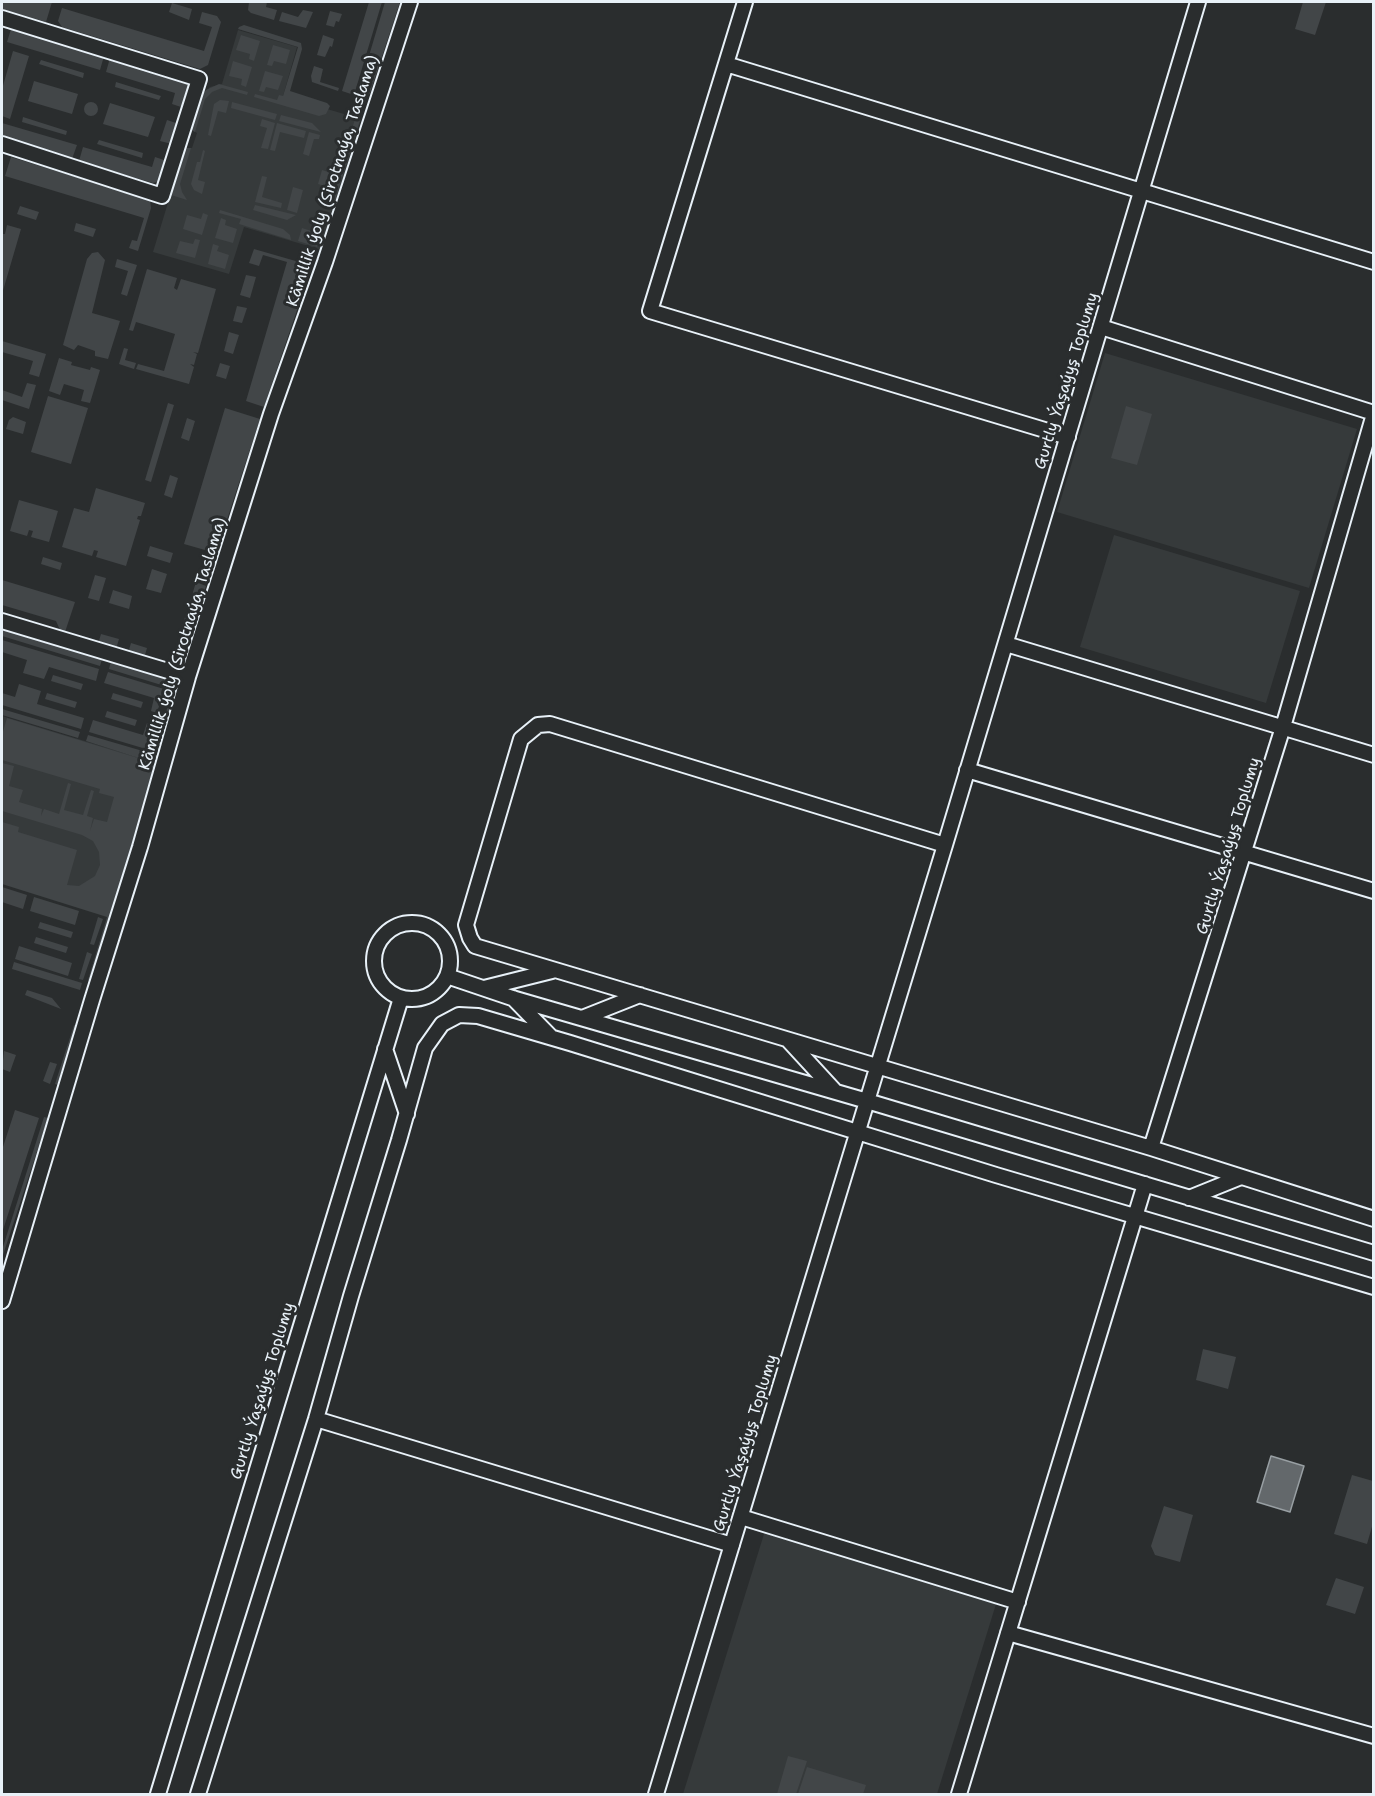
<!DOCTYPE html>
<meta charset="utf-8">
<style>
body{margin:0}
#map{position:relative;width:1375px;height:1796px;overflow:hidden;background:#2a2d2e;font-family:"Shantell Sans",sans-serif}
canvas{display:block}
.frame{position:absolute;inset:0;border:3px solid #e8f1f8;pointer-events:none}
</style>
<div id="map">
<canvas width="1375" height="1796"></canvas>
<div class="frame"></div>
</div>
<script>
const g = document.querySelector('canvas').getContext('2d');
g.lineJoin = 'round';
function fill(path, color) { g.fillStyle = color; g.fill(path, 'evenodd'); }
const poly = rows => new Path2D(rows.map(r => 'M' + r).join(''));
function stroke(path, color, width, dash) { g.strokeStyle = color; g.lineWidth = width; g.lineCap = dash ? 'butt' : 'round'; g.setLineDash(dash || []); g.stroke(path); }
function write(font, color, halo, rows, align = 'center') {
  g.font = font + ' "Shantell Sans",sans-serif'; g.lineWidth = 6; g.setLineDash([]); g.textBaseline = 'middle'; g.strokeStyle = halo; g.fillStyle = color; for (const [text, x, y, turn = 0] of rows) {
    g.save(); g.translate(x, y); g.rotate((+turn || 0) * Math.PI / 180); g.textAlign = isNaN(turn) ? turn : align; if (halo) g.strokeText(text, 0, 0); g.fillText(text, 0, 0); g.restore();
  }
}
fill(poly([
 [238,30,297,47,283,96,361,119,322,250,244,227,229,274,153,252,184,150,187,148,192,148,197,133,192,130,191,125,200,97,210,87,222,84],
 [1105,353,1357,429,1309,588,1057,512],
 [1114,535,1300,591,1266,703,1080,647],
 [2,716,151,761,105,912,2,881],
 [769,1518,1001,1588,937,1794,683,1794]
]), '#363a3b');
fill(poly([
 [2,2,52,2,46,22,2,9],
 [249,2,267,2,266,7,277,10,274,20,251,13,248,10],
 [369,2,382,2,354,95,342,91],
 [385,2,400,2,370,93,366,97,362,97,357,96],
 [1303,2,1326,2,1315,35,1295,29],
 [172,3,192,9,189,20,169,12],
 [62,8,204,51,212,27,199,23,202,12,217,16,221,22,208,65,200,69,62,27,58,21],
 [303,10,313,12,306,28,279,21,282,12,298,17],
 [330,11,342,14,339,22,336,21,334,27,326,25],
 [244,25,301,43,302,49,290,91,327,103,330,106,326,114,319,116,254,97,255,94,277,100,279,95,283,96,298,47,238,29,239,27],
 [11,29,104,56,100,70,7,42],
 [241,35,260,41,254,61,249,59,250,54,236,50],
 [323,35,334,39,332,47,330,46,325,57,317,55],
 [273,45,290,50,286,64,274,61,272,66,267,65],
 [13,51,29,56,10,119,2,116,2,89],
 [110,58,183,80,188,85,189,91,184,108,172,104,175,93,106,72],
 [41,60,84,73,83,78,39,64],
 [233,61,252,67,246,87,241,85,242,79,229,76],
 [314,66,323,69,320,82,339,88,338,91,312,82,311,76],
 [265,71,283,76,278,90,266,87,264,92,259,91],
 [34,81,78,94,72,114,28,101],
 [116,82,161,96,159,100,115,87],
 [219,84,248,92,247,95,222,88,212,92,205,99,195,132,193,131,191,125,200,97,206,90],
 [220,100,229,101,226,113,218,111,211,136,208,135,214,104],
 '84 109a7 7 0 1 1 14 0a7 7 0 1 1-14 0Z',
 [232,102,277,114,275,120,231,108],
 [110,103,155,117,148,137,103,124],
 [281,115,312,123,321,132,279,121],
 [23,117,67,131,66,135,22,122],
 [262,119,275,123,268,149,261,148,267,128,260,126],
 [355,119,360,120,334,204,328,203,332,188,318,184,322,170,338,175],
 [167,120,179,124,172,144,160,141],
 [2,123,77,145,72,159,2,138],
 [277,123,306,131,304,138,280,132,275,151,270,150],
 [309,132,320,135,319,139,314,139,309,156,303,154],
 [99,140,143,153,142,158,97,144],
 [83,147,152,167,155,157,167,161,160,181,153,183,79,161],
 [187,148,191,148,180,184,182,192,187,200,171,195,184,150],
 [203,150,205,151,198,180,205,182,202,194,194,190,191,184,197,162,200,162],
 [11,157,150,200,151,208,138,251,129,248,132,240,137,241,144,218,5,176],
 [262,176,267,177,262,197,282,203,281,208,255,202],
 [293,187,303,190,297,213,287,210],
 [255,205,296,215,287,220,253,210],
 [20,206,39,212,36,220,17,214],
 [220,210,283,229,290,235,291,240,239,224,241,219,219,213],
 [203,213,208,215,202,235,183,229,187,215,201,219],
 [221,218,226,220,225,225,237,229,233,243,215,238],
 [76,223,96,229,93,237,74,231],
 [7,225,21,229,2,294,2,234,5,234],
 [302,228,321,234,317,247,298,241],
 [195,239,200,240,195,258,176,253,180,241,193,244],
 [213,244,219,246,217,251,229,255,225,269,208,264],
 [254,249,306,264,311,269,264,407,246,401,287,262,263,255,259,266,249,263],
 [98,252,105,260,92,313,120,321,108,359,95,356,95,351,78,345,74,350,63,345,87,259,92,253],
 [117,259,137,265,127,296,121,294,128,271,115,267],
 [147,269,177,278,174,288,177,290,181,279,216,289,198,353,193,352,197,354,194,365,190,364,194,367,189,384,136,369,138,364,164,371,175,334,136,322,133,331,129,330],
 [246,275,256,277,250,298,240,295],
 [237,306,247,308,242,323,233,321],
 [229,332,239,335,233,354,224,351],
 [2,341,46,354,39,377,29,374,33,361,2,352],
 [124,348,128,349,125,360,136,363,134,369,119,364],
 [59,358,72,362,71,365,90,370,91,367,100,370,90,403,81,401,84,390,64,384,60,395,49,391],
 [220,363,230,366,226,379,216,376],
 [27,383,36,385,29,409,2,400,2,390,22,397],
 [48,396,88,408,71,464,31,452],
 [168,403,174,405,151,482,145,480],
 [1126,406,1152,414,1137,465,1111,458],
 [225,408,260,419,217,550,212,552,184,544],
 [13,417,26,422,23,434,6,429,9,420],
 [187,418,195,421,189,441,181,438],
 [170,475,178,478,172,498,164,495],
 [96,488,145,503,141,516,138,516,137,519,140,520,126,566,96,557,98,551,94,550,92,556,62,547,74,508,89,512],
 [19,500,58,511,49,542,31,537,33,531,29,530,27,536,10,531],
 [150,546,173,553,170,563,147,556],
 [43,557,62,563,60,570,41,564],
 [152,569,167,574,161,593,146,589],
 [95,575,106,578,99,601,88,598],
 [2,580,75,602,65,632,60,630,56,621,2,605],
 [196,582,206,586,200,605,190,602],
 [113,590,132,596,129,609,109,603],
 [186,614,197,617,193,629,189,628,188,631,181,630],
 [2,628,102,659,100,666,2,636],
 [101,634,119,639,116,649,98,644],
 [2,640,99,669,96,681,49,667,44,679,23,673,27,660,2,652],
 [131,643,147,648,145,655,142,655,141,657,128,653],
 [111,661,171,679,168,687,109,669],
 [108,672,164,689,157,713,151,711,154,698,104,683],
 [53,675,83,684,81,690,51,681],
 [175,683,180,685,92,981,88,980,107,917,2,884,2,822,19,827,18,832,77,850,67,885,79,886,95,876,100,865,99,852,93,841,82,835,2,811,2,763,14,766,9,786,23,790,19,802,42,809,41,816,44,809,59,814,68,783,71,784,64,810,83,815,91,790,94,791,87,816,93,818,90,831,94,819,107,822,114,797,99,793,100,789,2,760,2,735,7,718,151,762,86,741,88,735,153,754],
 [19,684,41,691,37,704,84,718,81,729,2,705,2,693,15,697],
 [47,693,77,702,75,708,45,699],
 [113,693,143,702,141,708,111,699],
 [2,709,80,732,78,738,2,715],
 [107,711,137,720,135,726,105,717],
 [93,720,143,735,147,723,153,725,146,749,89,732],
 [2,887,27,895,23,909,2,902],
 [34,897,79,911,75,925,30,911],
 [98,917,103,919,94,945,90,944],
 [40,922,73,932,71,938,38,928],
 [36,937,68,947,66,953,34,943],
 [19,946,72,963,68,976,15,959],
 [87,952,92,954,83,980,79,979],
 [14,962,82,983,80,990,12,969],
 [27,990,52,998,61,1009,25,995],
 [74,1025,77,1025,58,1085,55,1084],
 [4,1051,16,1055,10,1072,2,1069],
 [50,1062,57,1064,50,1084,43,1081],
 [15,1110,39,1118,2,1233,2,1150],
 [44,1117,48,1118,3,1255,2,1255,2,1250],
 [1203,1349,1236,1357,1228,1389,1196,1380],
 [1352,1475,1373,1481,1373,1523,1367,1544,1334,1534],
 [1164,1506,1193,1515,1180,1562,1155,1555,1151,1546],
 [1336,1578,1364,1587,1355,1614,1326,1605],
 [788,1756,807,1761,796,1794,777,1794],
 [807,1767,866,1785,863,1794,798,1794]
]), '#424648');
const water = poly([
 [1271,1456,1304,1466,1290,1512,1257,1502,1271,1456]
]);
fill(water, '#63686b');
stroke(water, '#989fa3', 1.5);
const minor = poly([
 [745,2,650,311,1068,437],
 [2,18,199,79,162,196,2,144],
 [726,64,1374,262],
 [1101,327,1374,413],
 [2,621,188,677],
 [1006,644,1374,755],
 [967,770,1374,891],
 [945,845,550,724,538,725,521,739,466,925,470,938,475,946,1151,1148,1374,1219],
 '374 961a38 38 0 1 1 76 0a38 38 0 1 1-76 0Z',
 [447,976,512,998,867,1101,1374,1253],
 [484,988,552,971],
 [513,998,550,1036],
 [582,1018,640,995],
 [788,1040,834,1090],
 [385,1049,407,1114],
 [1151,1148,1283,727,1374,414],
 [1189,1198,1241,1177],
 [2,1301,92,1000,140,847,188,677,271,414,325,262,410,2],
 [316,1419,732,1545],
 [741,1517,1018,1602],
 [1008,1633,1374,1736],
 [158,1794,401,998],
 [198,1794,316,1419,351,1296,399,1140,425,1048,442,1024,459,1015,478,1016,570,1043,996,1175,1374,1287],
 [656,1794,945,845,1198,2],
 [959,1794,1145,1184]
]);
stroke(minor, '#e8f1f8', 18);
stroke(minor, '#2a2d2e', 14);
write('16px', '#e8f1f8', '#2a2d2e', [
 ["Kämillik ýoly (Sirotnaýa, Taslama)",333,181,-72],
 ["Gurtly Ýaşaýyş Toplumy",1067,381,-73],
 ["Kämillik ýoly (Sirotnaýa, Taslama)",183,644,-73],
 ["Gurtly Ýaşaýyş Toplumy",1229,846,-73],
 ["Gurtly Ýaşaýyş Toplumy",263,1391,-73],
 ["Gurtly Ýaşaýyş Toplumy",746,1443,-73]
]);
</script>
